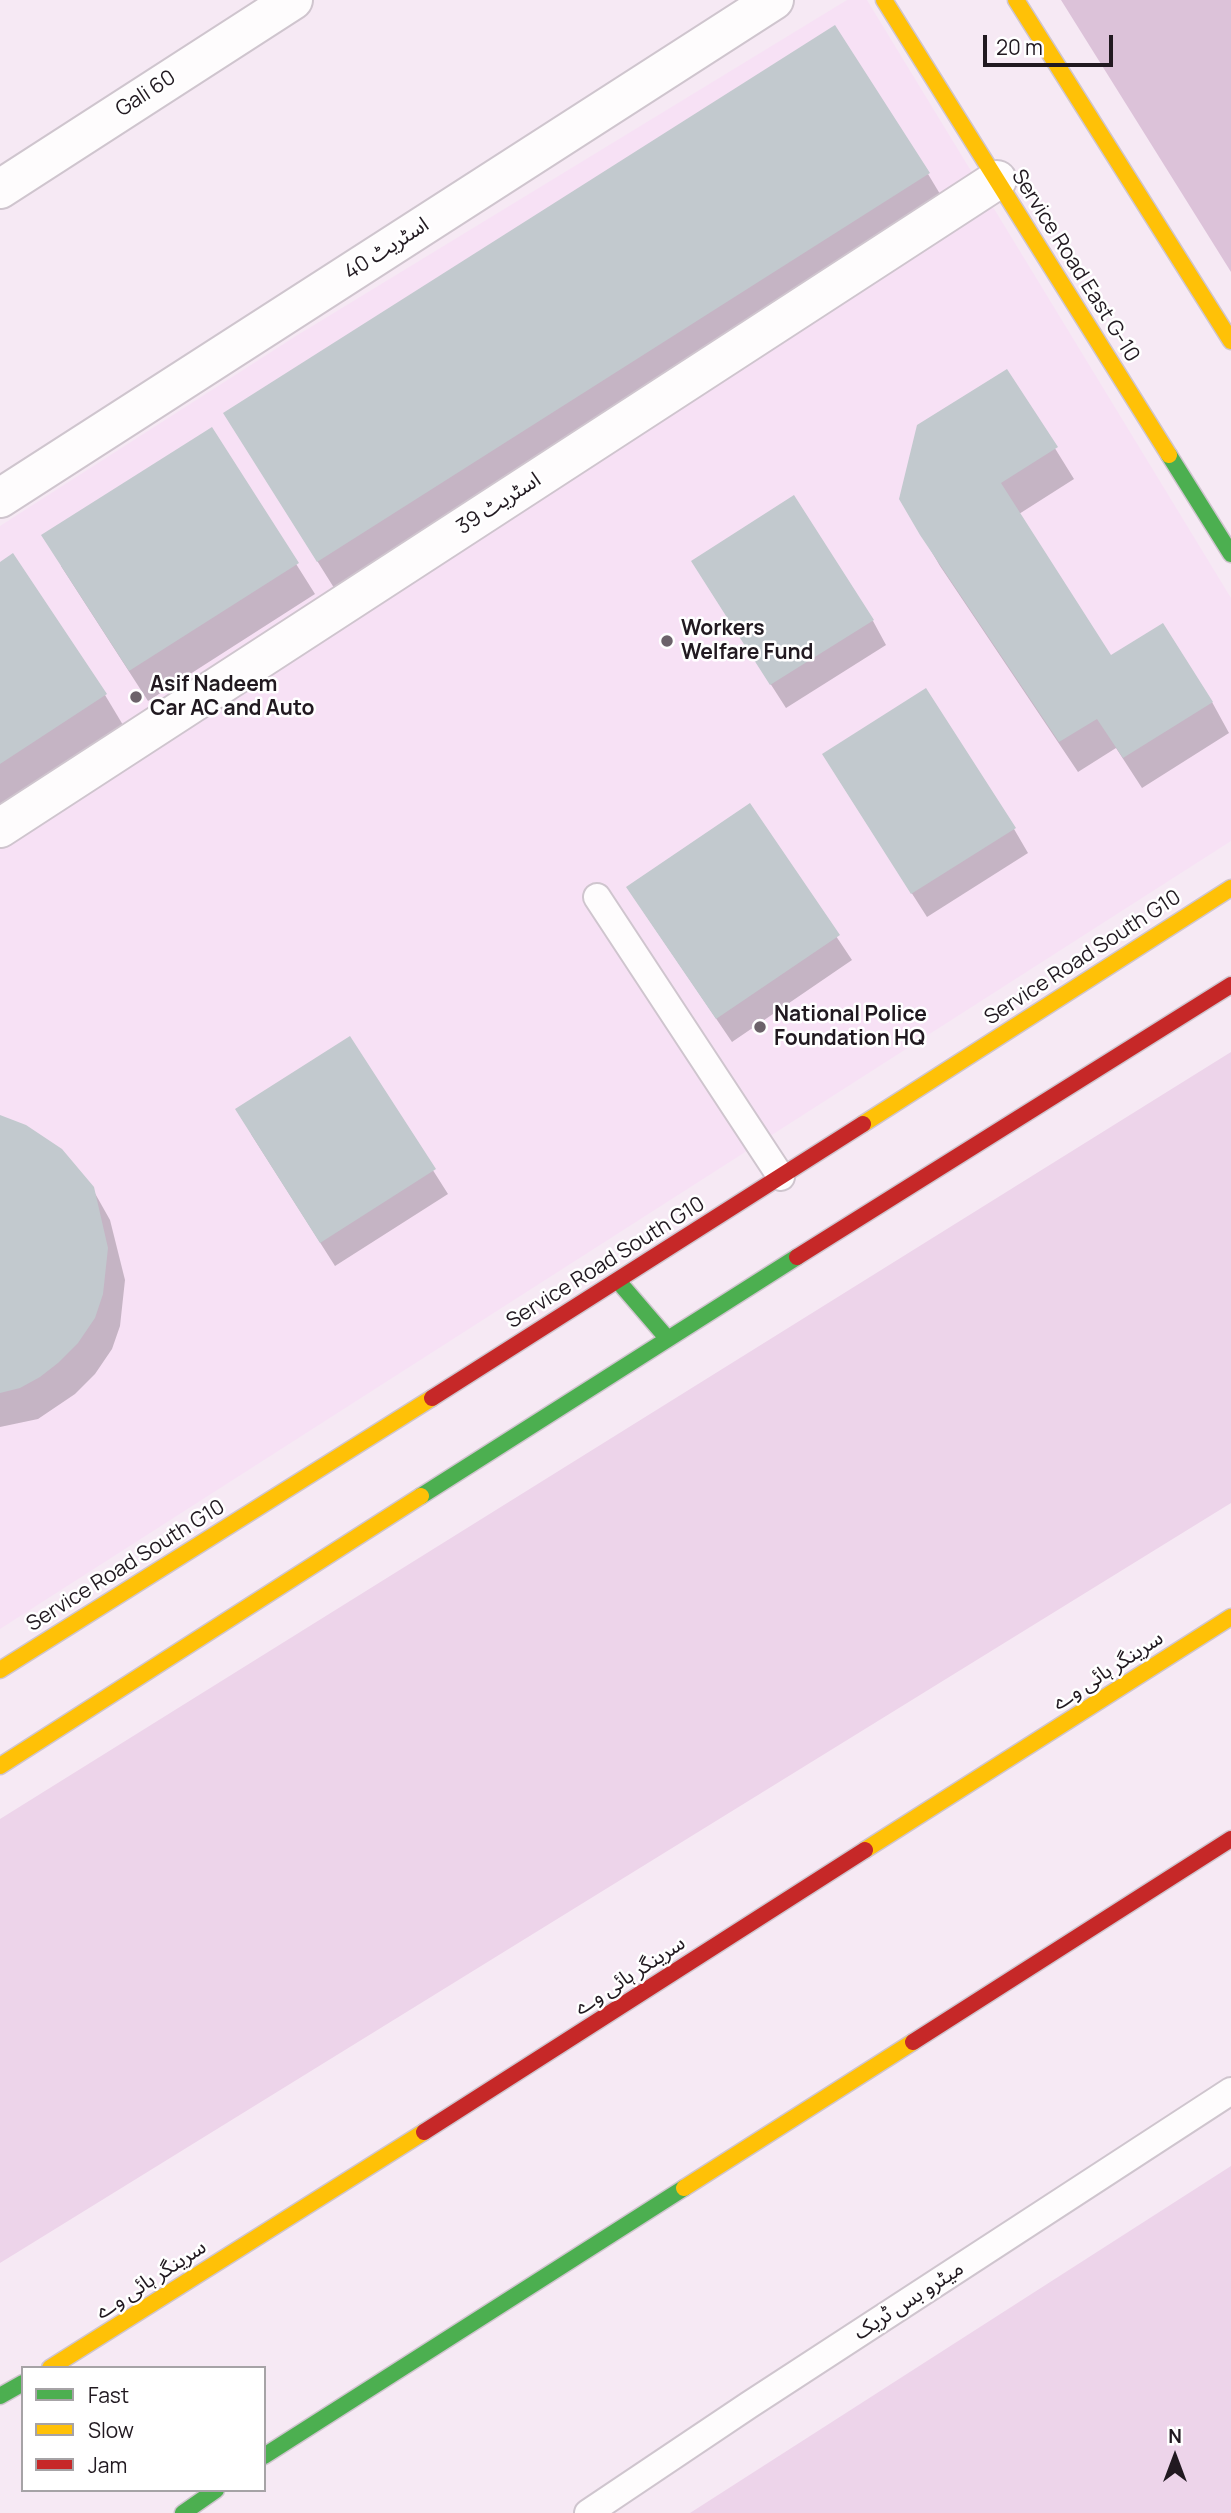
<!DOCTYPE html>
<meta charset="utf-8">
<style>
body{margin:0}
#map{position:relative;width:1231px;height:2513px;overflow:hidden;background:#f6e9f4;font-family:Manrope,sans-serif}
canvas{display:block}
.legend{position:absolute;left:21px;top:2366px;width:245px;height:126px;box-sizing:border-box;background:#fff;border:2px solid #a6a3a6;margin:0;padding:9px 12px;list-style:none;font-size:21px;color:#211920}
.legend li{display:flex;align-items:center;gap:14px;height:35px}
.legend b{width:35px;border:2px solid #a6a3a6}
.north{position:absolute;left:1140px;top:2422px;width:70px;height:70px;-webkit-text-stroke:5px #fff;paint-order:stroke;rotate:0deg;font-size:19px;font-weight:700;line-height:28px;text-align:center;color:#211920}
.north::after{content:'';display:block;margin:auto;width:24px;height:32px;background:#211920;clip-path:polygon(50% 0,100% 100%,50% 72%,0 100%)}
.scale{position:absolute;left:983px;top:35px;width:130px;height:32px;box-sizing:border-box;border:4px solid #211920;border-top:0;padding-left:9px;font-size:21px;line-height:24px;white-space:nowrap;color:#211920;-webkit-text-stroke:5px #fff;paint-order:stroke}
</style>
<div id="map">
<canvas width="1231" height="2513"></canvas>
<ul class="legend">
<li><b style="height:9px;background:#4caf50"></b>Fast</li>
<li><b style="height:9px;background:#ffc107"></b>Slow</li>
<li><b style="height:9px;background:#c62828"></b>Jam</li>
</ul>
<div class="north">N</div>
<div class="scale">20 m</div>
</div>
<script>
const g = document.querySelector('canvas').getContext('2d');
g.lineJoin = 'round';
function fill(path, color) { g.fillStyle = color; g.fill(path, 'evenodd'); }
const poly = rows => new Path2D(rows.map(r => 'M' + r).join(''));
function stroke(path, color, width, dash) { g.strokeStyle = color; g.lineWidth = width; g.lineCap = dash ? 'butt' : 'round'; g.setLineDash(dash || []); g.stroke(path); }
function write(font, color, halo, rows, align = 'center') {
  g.font = font + ' Manrope,"Noto Sans Arabic",sans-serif'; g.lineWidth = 5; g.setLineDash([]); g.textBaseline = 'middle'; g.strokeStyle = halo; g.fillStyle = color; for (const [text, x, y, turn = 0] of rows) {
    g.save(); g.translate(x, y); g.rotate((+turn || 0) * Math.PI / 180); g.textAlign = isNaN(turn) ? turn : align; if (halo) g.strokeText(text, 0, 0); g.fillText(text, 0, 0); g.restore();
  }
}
fill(poly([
 [847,0,867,0,1231,598,1231,841,0,1629,0,526,296,336]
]), '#f7e1f5');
fill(poly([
 [1231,1052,1231,1503,0,2263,0,1819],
 [1231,2166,1231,2513,690,2513]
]), '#edd4ea');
fill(poly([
 [1061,0,1231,0,1231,272]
]), '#dcc2d9');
fill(poly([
 [928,174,946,204,336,591,225,414],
 [1007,371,1074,479,1019,514,1111,657,1212,702,1229,733,1142,788,1116,748,1078,772,940,566,901,499],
 [211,429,315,594,148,701,61,566],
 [0,564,105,695,123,725,0,806],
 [707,585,873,621,886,645,786,708],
 [838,778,1014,829,1028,853,927,917],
 [749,806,852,960,732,1042,643,911],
 [349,1038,448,1194,335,1266,251,1134],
 [0,1117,92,1188,110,1220,125,1280,120,1326,112,1349,95,1374,75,1394,38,1419,0,1427]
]), '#0003');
fill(poly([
 [835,25,930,173,317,562,223,413],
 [1007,369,1058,447,1001,483,1111,655,1163,623,1213,702,1123,758,1097,719,1059,742,920,535,899,499,917,425],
 [212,427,299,563,129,671,41,535],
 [794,495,874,620,770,685,691,561],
 [13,553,107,694,0,764,0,562],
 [926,688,1016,828,911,894,822,754],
 [750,803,840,935,716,1019,626,887],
 [350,1036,436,1169,320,1243,235,1109],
 [0,1115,26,1125,62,1149,94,1187,108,1248,103,1294,95,1318,78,1343,58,1363,40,1377,20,1388,0,1393]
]), '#c2c9ce');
const lane = poly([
 [597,897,781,1177],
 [588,2513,749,2405,1231,2091]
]);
const street = poly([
 [0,189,293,0],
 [0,498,774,0],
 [0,828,997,180]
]);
const fast = poly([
 [1169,455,1231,554],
 [618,1281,667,1338],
 [421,1496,797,1257],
 [0,2396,23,2383],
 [264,2456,684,2188],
 [183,2513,216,2490]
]);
const slow = poly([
 [884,0,1169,455],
 [1016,0,1231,341],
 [863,1124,1231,888],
 [0,1670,432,1398],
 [0,1766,421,1496],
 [865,1850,1231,1617],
 [684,2188,913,2042],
 [50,2368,424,2132]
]);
const jam = poly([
 [797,1257,1231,985],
 [432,1398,863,1124],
 [913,2042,1231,1839],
 [424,2132,865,1850]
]);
stroke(lane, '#cfc5ce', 30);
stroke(street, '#cfc5ce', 42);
stroke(fast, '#cfc5ce', 19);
stroke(slow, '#cfc5ce', 19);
stroke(jam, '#cfc5ce', 19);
stroke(lane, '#fefcfd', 26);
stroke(street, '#fefcfd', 38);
stroke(fast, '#4caf50', 16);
stroke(slow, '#ffc107', 16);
stroke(jam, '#c62828', 16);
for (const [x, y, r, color] of [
 [667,641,7,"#6c626a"],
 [136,697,7,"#6c626a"],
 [760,1027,7,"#6c626a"]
]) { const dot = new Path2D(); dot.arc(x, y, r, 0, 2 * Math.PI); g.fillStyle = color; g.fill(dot); stroke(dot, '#fff', 2.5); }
write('21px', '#211920', '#fff', [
 ["Gali 60",146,94,-33],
 ["اسٹریٹ 40",387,249,-33],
 ["Service Road East G-10",1075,266,58],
 ["اسٹریٹ 39",499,504,-33],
 ["Service Road South G10",1083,958,-33],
 ["Service Road South G10",606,1263,-32],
 ["Service Road South G10",126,1566,-32],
 ["سرینگر ہائی وے",1108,1671,-33],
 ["سرینگر ہائی وے",630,1976,-33],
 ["سرینگر ہائی وے",151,2280,-33],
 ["میٹرو بس ٹریک",909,2301,-33]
]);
write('bold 21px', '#211920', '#fff', [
 ["Workers",681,629],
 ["Welfare Fund",681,653],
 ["Asif Nadeem",150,685],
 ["Car AC and Auto",150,709],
 ["National Police",774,1015],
 ["Foundation HQ",774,1039]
], 'left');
</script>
